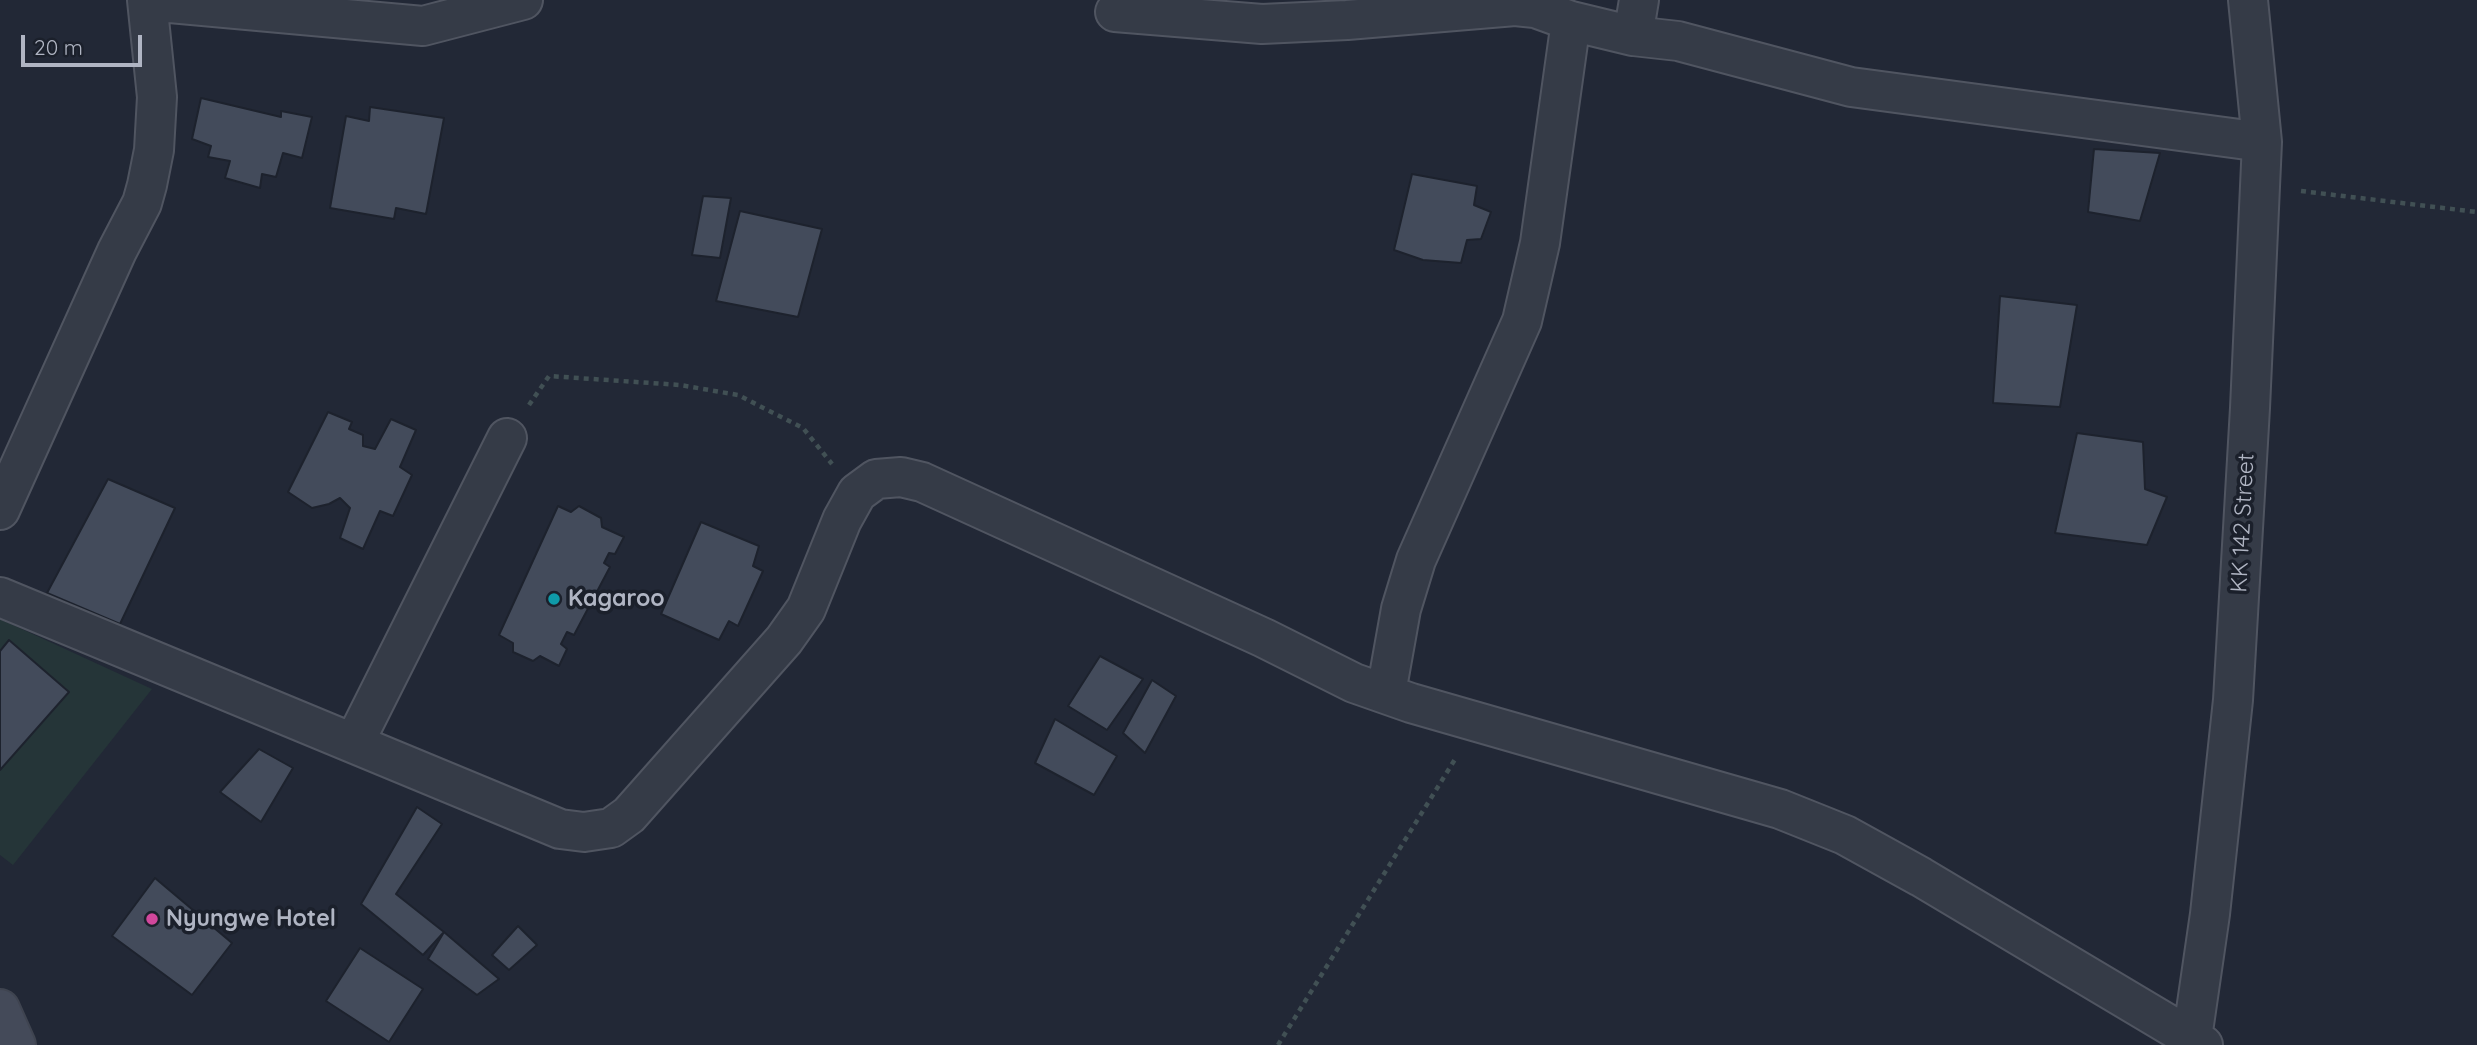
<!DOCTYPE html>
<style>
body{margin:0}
#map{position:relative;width:2477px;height:1045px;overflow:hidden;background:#222836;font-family:Quicksand,sans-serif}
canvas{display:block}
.scale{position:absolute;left:21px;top:35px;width:121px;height:32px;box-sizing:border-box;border:4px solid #b0b5c3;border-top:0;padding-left:9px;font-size:21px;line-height:24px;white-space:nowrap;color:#b0b5c3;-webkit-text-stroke:5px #1b202b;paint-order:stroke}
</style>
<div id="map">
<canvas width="2477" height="1045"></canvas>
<div class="scale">20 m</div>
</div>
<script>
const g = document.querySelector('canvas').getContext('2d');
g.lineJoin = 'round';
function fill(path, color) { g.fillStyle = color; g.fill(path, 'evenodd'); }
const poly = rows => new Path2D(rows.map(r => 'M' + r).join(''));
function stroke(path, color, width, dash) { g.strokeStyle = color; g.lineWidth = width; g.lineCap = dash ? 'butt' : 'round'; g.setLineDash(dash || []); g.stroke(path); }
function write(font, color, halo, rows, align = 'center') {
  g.font = font + ' Quicksand,sans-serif'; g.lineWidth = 7; g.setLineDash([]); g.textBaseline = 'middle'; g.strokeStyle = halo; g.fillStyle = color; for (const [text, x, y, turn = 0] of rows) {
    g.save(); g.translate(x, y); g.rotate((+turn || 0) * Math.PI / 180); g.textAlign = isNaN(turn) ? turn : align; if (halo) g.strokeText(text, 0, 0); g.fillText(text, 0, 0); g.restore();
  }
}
fill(poly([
 [0,619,152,689,13,865,0,855]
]), '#253538');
const building = poly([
 [201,98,281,117,281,111,312,117,302,158,283,153,276,177,262,174,260,188,225,178,230,161,208,157,211,146,192,139,201,98],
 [370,107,444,118,426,214,396,208,394,219,330,208,346,116,369,121,370,107],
 [2094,149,2160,153,2140,221,2088,212,2094,149],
 [1412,174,1477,186,1474,205,1491,212,1481,239,1467,240,1461,263,1423,260,1394,250,1412,174],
 [703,196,731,198,720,258,692,255,703,196],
 [740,211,822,229,798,317,716,301,740,211],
 [2000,296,2077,305,2060,407,1993,403,2000,296],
 [328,412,352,422,349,429,363,435,363,446,375,449,391,419,416,430,400,467,412,475,393,516,380,511,363,549,340,538,350,508,340,498,329,504,312,508,288,492,328,412],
 [2077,433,2143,442,2145,489,2167,497,2147,545,2055,533,2077,433],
 [108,479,175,508,120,624,47,593,108,479],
 [558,506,571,512,579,506,601,518,602,527,624,537,615,554,609,553,604,563,610,567,574,635,567,632,561,644,567,649,559,666,540,656,533,661,513,652,513,643,499,635,558,506],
 [701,522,759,546,753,566,763,571,738,626,729,621,719,640,661,614,701,522],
 [9,640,69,692,0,770,0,651,9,640],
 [1100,656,1143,679,1107,730,1068,706,1100,656],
 [1152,680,1176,696,1145,753,1123,733,1152,680],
 [1055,719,1117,756,1094,795,1035,763,1055,719],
 [259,749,293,768,261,822,220,792,259,749],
 [417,807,442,824,396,894,444,932,423,955,361,904,417,807],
 [155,878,232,943,192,995,112,936,155,878],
 [518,926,537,945,509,970,492,955,518,926],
 [444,932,499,979,477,995,428,959,444,932],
 [360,948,423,989,389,1042,326,1001,360,948]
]);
fill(building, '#434b5b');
stroke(building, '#1d222d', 2);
const street = poly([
 [148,1,423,26,523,0],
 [1115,12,1262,24,1347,20,1515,6,1535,8,1571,21,1633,36,1678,41,1851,87,2262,142],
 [1633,36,1639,0],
 [0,510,117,251,142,203,147,185,154,150,157,97,147,0],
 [0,597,560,829,584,832,611,828,629,815,784,640,806,609,842,520,857,493,876,479,901,477,922,482,1264,638,1354,683,1411,703,1780,809,1845,835,1921,877,2203,1045],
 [1386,693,1401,609,1416,560,1522,321,1540,243,1571,21],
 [354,743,507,438],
 [2191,1045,2210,914,2233,700,2250,408,2262,142,2248,0]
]);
const secondary = poly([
 [0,1009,16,1045]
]);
stroke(street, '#505561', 42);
stroke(secondary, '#3f4450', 42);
stroke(poly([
 [2301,191,2477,212],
 [529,405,549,376,680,385,738,395,803,428,832,464],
 [1278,1045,1457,756]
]), '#415054', 4.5, [5, 5]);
stroke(street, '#353b47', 38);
stroke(secondary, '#444a59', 38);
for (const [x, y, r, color] of [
 [554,599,7,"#0f9aa8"],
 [152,919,7,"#d1479c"]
]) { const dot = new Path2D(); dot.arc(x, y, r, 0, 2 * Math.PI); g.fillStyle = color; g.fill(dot); stroke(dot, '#1b202b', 2.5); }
write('23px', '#b0b5c3', '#1b202b', [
 ["KK 142 Street",2243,523,-87]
]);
write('bold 23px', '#b0b5c3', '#1b202b', [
 ["Kagaroo",568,599],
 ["Nyungwe Hotel",166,919]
], 'left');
</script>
